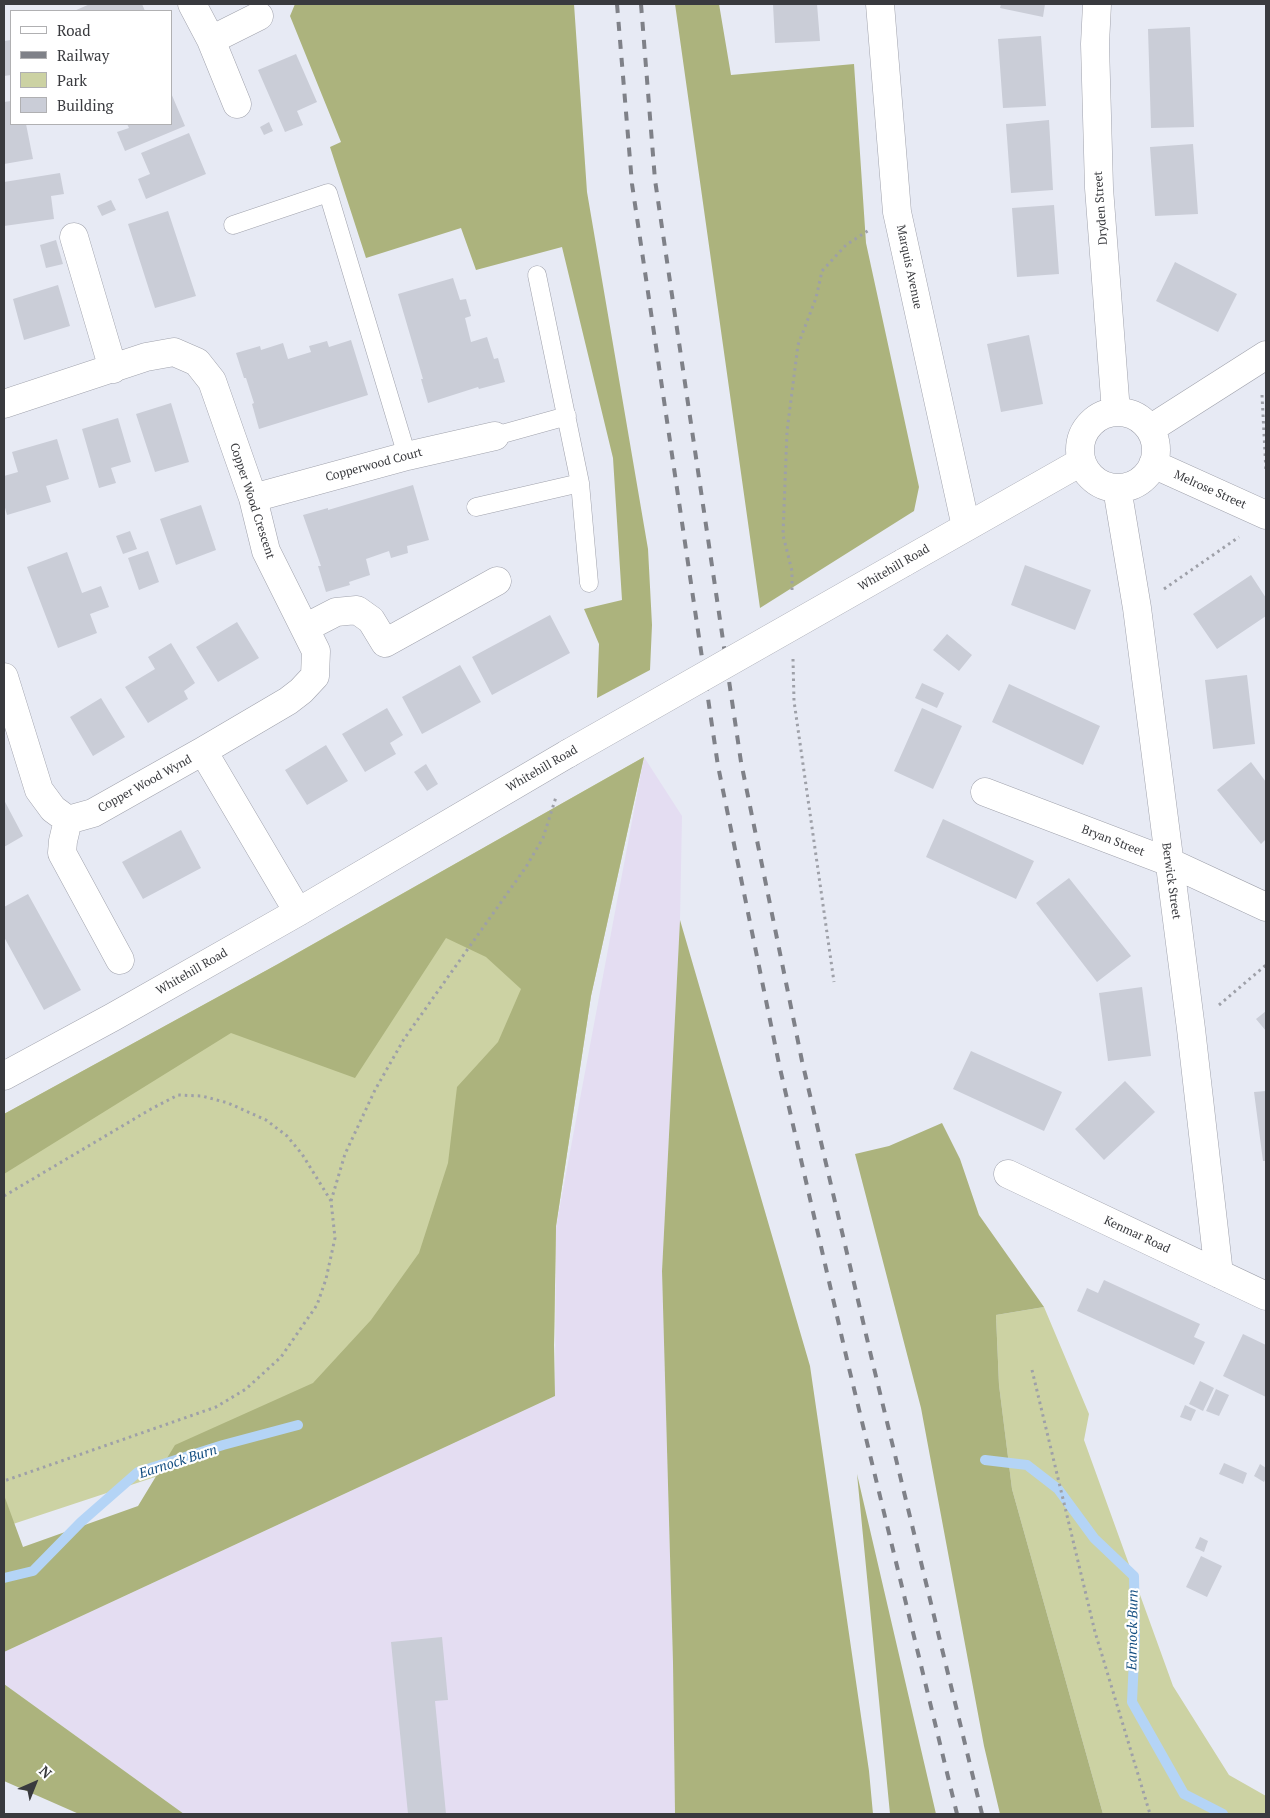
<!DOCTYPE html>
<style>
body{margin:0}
#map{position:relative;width:1270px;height:1818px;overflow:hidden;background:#e7eaf4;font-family:"PT Serif",serif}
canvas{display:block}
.frame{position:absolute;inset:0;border:5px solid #393a3e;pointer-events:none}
.legend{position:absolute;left:10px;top:10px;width:162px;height:115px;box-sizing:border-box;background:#fff;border:1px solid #b0b0b2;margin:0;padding:6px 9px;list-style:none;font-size:15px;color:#393a3e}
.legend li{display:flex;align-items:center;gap:10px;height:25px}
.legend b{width:25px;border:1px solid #b0b0b2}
.north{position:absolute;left:10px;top:1758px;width:50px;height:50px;-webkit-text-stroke:4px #fff;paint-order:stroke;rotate:44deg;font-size:14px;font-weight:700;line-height:20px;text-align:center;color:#393a3e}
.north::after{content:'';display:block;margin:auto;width:18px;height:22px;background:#393a3e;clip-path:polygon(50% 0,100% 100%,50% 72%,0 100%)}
</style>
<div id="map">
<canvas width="1270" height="1818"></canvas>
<div class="frame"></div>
<ul class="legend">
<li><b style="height:6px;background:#fff"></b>Road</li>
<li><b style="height:6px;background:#7f8188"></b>Railway</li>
<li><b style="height:14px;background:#ccd2a3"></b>Park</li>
<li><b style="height:14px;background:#cacdd7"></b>Building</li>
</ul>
<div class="north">N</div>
</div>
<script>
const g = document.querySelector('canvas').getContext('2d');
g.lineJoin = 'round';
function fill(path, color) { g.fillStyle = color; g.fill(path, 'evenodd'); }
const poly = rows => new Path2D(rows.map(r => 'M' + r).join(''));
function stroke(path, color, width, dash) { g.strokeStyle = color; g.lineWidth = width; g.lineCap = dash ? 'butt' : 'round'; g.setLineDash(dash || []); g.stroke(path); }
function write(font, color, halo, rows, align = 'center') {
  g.font = font + ' "PT Serif",serif'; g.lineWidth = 4.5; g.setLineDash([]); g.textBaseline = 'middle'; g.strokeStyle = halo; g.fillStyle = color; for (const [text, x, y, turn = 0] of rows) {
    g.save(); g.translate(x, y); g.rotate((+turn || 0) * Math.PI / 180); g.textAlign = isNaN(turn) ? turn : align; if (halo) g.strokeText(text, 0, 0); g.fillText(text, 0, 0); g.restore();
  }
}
fill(poly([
 [644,757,682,816,680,920,662,1271,673,1663,675,1814,184,1814,4,1684,4,1652,555,1396,556,1227]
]), '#e4ddf2');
fill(poly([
 [644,757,591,996,556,1226,554,1345,4,1527,4,1114,269,969],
 [1044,1307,1089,1414,1084,1440,1173,1686,1229,1775,1266,1796,1266,1814,1103,1814,1012,1489,999,1385,996,1315]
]), '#ccd2a3');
fill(poly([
 [295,4,574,4,587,192,648,549,652,625,650,670,597,698,599,644,584,609,622,600,613,458,562,247,476,270,461,228,366,258,330,147,341,142,290,16],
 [675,4,719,4,731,75,854,64,866,243,919,487,914,511,760,608],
 [644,757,591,996,556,1226,554,1345,555,1396,4,1652,4,1495,23,1547,138,1506,175,1445,313,1383,371,1320,419,1253,448,1163,457,1087,498,1042,521,989,486,957,446,938,355,1078,231,1033,4,1174,4,1114,278,964],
 [680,920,810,1366,869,1771,873,1814,675,1814,673,1663,662,1271],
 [942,1123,960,1159,979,1215,1044,1307,996,1315,999,1385,1012,1489,1103,1814,1000,1814,984,1746,921,1408,855,1154,889,1146],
 [857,1474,936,1814,890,1814],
 [4,1684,184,1814,79,1814,4,1781]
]), '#acb37d');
stroke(poly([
 [985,1460,1027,1465,1058,1489,1094,1538,1134,1576,1135,1637,1132,1702,1184,1794,1223,1814],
 [4,1578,33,1571,81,1522,138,1472,223,1445,298,1425]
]), '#b4d4f6', 10);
fill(poly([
 [90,4,142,4,145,11,74,11],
 [773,4,817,4,820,41,775,43],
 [1001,4,1045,4,1043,17,1000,8],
 [1190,27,1194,127,1151,128,1148,29],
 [1041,36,1046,106,1003,108,998,39],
 [11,40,11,75,4,76,4,41],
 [296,54,317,102,297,111,303,125,285,132,258,70],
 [171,93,185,126,125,151,117,132,129,128,127,124,171,124],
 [11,101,11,124,26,124,33,159,4,164,4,102],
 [1049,120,1053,190,1011,193,1006,124],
 [269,122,273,131,264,135,260,127],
 [189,133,206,174,146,199,138,179,150,174,141,153],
 [1193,144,1198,214,1155,216,1150,147],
 [60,173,64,194,51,196,54,219,4,226,4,182],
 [111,200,116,210,102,216,97,206],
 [1054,205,1059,274,1017,277,1012,208],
 [168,211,196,296,155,308,128,224],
 [56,240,63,264,46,268,40,245],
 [1175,262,1237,294,1218,332,1156,301],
 [453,278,460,300,466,299,471,316,465,318,471,342,487,337,494,359,498,358,505,382,479,389,478,387,428,403,421,379,423,379,398,294],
 [58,285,70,326,24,340,13,299],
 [1029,335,1043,404,1001,412,987,344],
 [351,340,368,395,259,429,252,404,254,403,246,378,244,378,236,353,260,346,261,350,283,343,288,359,311,352,309,346,327,341,329,347],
 [171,403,189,462,155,472,136,414],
 [118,418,131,462,111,468,116,483,99,488,82,429],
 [57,439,69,479,46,486,51,502,7,515,4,504,4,476,18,472,12,452],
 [413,485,429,540,407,546,408,553,391,558,389,551,366,559,370,575,349,582,350,585,326,592,318,566,321,566,303,515,328,508,328,510],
 [201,505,216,550,176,565,160,519],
 [130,531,137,549,123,554,116,536],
 [148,551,159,582,139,590,128,558],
 [67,552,82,593,101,586,109,607,90,614,97,633,58,648,27,567],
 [1025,565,1091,590,1075,630,1011,605],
 [1251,575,1266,598,1266,616,1217,649,1193,614],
 [550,615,570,653,492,695,472,657],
 [237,622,259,658,218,682,196,647],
 [947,634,972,655,959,671,933,650],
 [171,643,195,683,184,691,188,699,148,723,125,687,155,669,148,657],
 [460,665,481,702,422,734,402,697],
 [1247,675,1255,744,1213,749,1205,680],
 [922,683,944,693,937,708,915,698],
 [1009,684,1100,726,1083,765,992,722],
 [101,698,125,737,93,756,70,717],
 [387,708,403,735,390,743,396,754,365,772,342,734],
 [922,708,962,726,933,789,894,771],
 [326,745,348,781,307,805,285,770],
 [1251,762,1266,782,1266,839,1261,844,1217,790],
 [426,764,438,784,427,791,414,772],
 [4,800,23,836,4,847],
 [943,819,1034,861,1016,899,926,857],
 [181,830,201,868,143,899,122,862],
 [1069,878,1131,956,1097,982,1036,903],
 [28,894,81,990,44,1010,4,937,4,907],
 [1142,987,1151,1056,1108,1061,1099,993],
 [1266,1011,1266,1031,1256,1019],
 [971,1051,1062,1092,1044,1131,953,1089],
 [1125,1081,1155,1112,1104,1160,1075,1129],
 [1266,1091,1266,1161,1263,1161,1254,1092],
 [1104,1280,1200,1324,1194,1337,1205,1342,1194,1365,1077,1311,1087,1288,1098,1293],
 [1243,1334,1266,1345,1266,1397,1223,1376],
 [1200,1381,1214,1388,1203,1411,1189,1404],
 [1216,1389,1229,1395,1219,1416,1206,1411],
 [1185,1405,1196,1410,1191,1421,1180,1417],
 [1224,1463,1247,1473,1243,1484,1219,1474],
 [1260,1464,1266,1468,1266,1478,1264,1482,1254,1476],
 [1200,1537,1208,1541,1204,1552,1195,1548],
 [1201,1556,1222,1566,1207,1597,1186,1587],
 [442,1637,448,1700,435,1701,446,1814,408,1814,391,1642]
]), '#cacdd7');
const lane = poly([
 [233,225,328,193,407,456],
 [537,275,580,483,589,583],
 [495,436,567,416],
 [476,507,580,483]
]);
const street = poly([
 [192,4,211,40,237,104],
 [880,4,897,212,966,527],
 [1097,4,1095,44,1099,188,1116,412],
 [211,40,259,16],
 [74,237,113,369],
 [4,404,146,357,174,352,197,362,212,381,253,498,266,551,316,651,315,676,301,691,288,701,203,751,93,813,68,820,53,809,39,790,4,677],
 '1080 450a38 38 0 1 1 76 0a38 38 0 1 1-76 0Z',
 [1150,429,1266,355],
 [1153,464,1266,515],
 [1117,488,1137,608,1191,1029,1219,1274],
 [253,498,407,456,495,436],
 [903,563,1081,462],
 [305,628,336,612,357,610,371,620,385,643,497,581],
 [203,751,298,912],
 [985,792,1169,862,1266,907],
 [68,820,63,841,62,853,120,960],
 [4,1076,113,1017,298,912,569,753],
 [1008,1174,1266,1296]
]);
stroke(lane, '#a0a2ac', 19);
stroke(street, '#a0a2ac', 29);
stroke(poly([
 [1262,395,1266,472],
 [1164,589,1239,537],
 [792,590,792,571,783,535,787,431,798,345,816,298,822,271,846,245,869,230],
 [793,659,794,701,834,982],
 [1219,1005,1266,965],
 [4,1196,151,1109,178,1095,202,1096,228,1103,266,1120,287,1136,302,1154,331,1201,335,1238,326,1279,317,1305,281,1357,246,1389,216,1407,4,1481],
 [331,1201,345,1154,375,1090,404,1039,526,867,543,838,556,797],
 [1032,1370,1095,1632,1150,1814]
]), '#9ea0a8', 3, [2.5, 4]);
stroke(lane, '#fff', 18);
stroke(street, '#fff', 28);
stroke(poly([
 [617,4,632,184,718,766,779,1064,848,1364,957,1814],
 [641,4,655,180,741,762,802,1061,872,1360,982,1814]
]), '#7f8188', 4, [9, 9]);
const streetBridge = poly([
 [569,753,903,563]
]);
stroke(streetBridge, '#a0a2ac', 29, []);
stroke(streetBridge, '#fff', 28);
write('12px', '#393a3e', '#fff', [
 ["Dryden Street",1101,208,-94],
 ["Marquis Avenue",909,267,78],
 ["Copperwood Court",374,465,-15],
 ["Melrose Street",1210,490,24],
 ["Copper Wood Crescent",252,501,72],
 ["Whitehill Road",894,568,-30],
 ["Whitehill Road",542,769,-30],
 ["Copper Wood Wynd",145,784,-29],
 ["Bryan Street",1113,841,21],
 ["Berwick Street",1171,881,82],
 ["Whitehill Road",192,972,-30],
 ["Kenmar Road",1137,1235,25]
]);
write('italic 14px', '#134e81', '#fff', [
 ["Earnock Burn",178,1462,-18],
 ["Earnock Burn",1133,1630,-89]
]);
</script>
